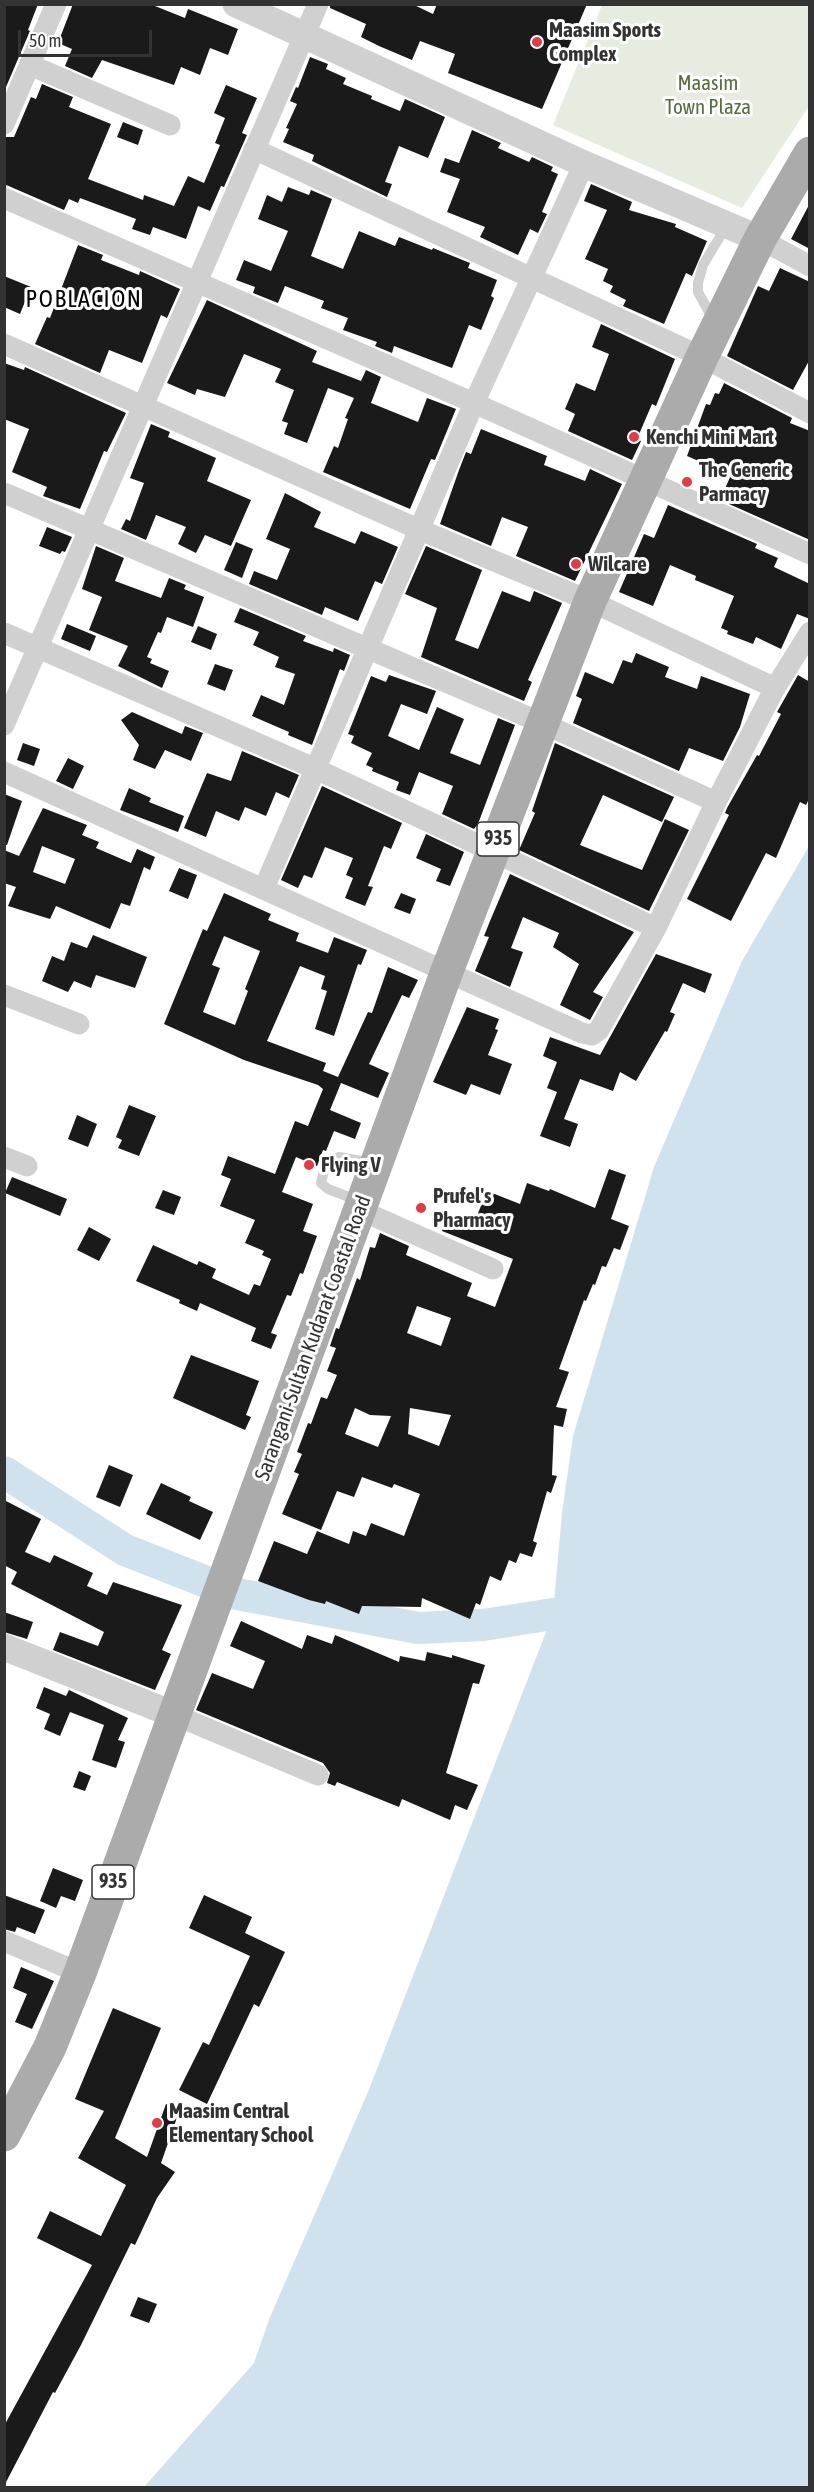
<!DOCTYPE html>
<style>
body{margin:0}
#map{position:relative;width:814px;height:2492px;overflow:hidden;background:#fff;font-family:"Asap Condensed",sans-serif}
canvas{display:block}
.frame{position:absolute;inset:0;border:6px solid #333;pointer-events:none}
.scale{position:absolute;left:18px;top:30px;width:134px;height:27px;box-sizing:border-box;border:3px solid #333;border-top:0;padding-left:8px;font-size:18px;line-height:21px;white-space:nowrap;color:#333;-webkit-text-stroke:4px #fff;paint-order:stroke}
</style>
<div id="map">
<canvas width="814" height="2492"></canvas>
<div class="frame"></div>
<div class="scale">50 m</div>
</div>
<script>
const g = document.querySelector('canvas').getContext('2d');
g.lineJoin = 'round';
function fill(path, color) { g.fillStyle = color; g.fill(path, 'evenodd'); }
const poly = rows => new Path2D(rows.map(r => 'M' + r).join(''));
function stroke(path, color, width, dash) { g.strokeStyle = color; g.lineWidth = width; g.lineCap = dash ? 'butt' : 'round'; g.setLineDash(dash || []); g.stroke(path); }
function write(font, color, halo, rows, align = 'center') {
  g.font = font + ' "Asap Condensed",sans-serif'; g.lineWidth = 6; g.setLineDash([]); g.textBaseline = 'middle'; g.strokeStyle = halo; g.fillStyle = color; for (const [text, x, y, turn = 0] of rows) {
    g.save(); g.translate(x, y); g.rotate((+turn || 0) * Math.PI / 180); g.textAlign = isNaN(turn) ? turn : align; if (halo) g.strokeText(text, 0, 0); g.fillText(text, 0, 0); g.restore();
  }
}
fill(poly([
 [602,5,809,5,809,106,742,208,553,125]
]), '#e6ecdf');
fill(poly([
 [809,846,809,2487,144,2487,254,2363,270,2317,368,2092,553,1614,562,1513,573,1436,654,1167,742,961]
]), '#cfe2ee');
stroke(poly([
 [4,1472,125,1550,237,1594,418,1628,483,1625,553,1614]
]), '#cfe2ee', 32);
fill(poly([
 [4,4,38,4,28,30,30,31,6,87],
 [73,4,150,4,185,18,188,9,238,29,228,55,210,48,200,75,181,67,174,85,102,60,92,78,65,66,72,49,58,43],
 [330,4,412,4,433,14,437,4,587,4,542,109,448,73,455,54,420,41,412,60,379,46,361,37,366,24,330,8],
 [310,57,328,64,326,69,346,78,343,84,372,96,371,99,400,111,405,99,445,117,428,158,399,146,385,182,392,184,387,197,312,161,314,155,283,142,289,129,286,128,297,104,290,101,296,87,298,88],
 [42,84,73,97,69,107,111,124,88,179,143,200,144,195,174,206,188,176,204,183,220,145,215,143,225,118,214,113,226,85,257,98,242,133,247,135,224,187,221,186,210,211,198,206,186,239,153,227,150,235,132,229,136,219,80,198,78,203,69,199,64,210,4,184,4,137,14,137,31,97,36,99],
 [123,122,143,130,138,145,117,137],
 [472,130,501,143,498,148,529,162,532,157,553,167,551,171,558,174,542,212,547,214,538,233,530,229,518,255,480,237,485,227,447,212,460,179,440,172,445,158,459,163],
 [591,184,632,202,629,210,676,224,675,227,707,241,692,276,686,273,664,324,623,306,626,300,610,292,613,286,603,281,608,269,585,259,607,210,584,201],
 [288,187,309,195,311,190,332,199,311,256,343,269,359,231,395,246,399,237,432,250,433,248,470,263,468,268,497,280,491,296,494,298,481,330,469,325,452,368,394,346,392,353,375,346,377,342,343,330,348,318,321,308,324,301,285,286,278,303,253,293,255,287,236,280,244,260,271,271,288,231,258,219,267,195,282,202],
 [810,203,810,249,791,239],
 [78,245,103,255,101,260,139,275,140,271,180,289,167,318,161,315,142,363,109,350,100,373,35,344,47,317,50,318],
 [780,268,810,282,810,359,793,390,727,356,758,286,769,291],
 [4,276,31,287,20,314,4,307],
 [207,300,317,351,312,362,361,381,366,370,381,377,371,403,418,422,427,398,456,409,435,460,431,459,410,509,323,472,334,446,338,448,348,419,345,418,354,398,328,388,307,443,284,434,288,423,282,421,294,390,275,382,281,369,244,354,225,397,197,389,195,395,167,383],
 [601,324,675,359,656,406,652,404,637,439,641,441,632,460,568,431,575,414,565,409,576,383,595,391,609,354,592,347],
 [4,363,24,370,25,367,126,413,107,452,104,451,80,509,43,496,47,487,12,472,29,429,4,419],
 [724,383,792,418,790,423,810,431,810,540,720,500,731,475,687,456,706,404,710,405,715,393,719,394],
 [151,424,170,432,168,437,216,458,207,481,251,500,231,546,205,535,196,553,178,544,186,527,156,515,146,540,121,529,126,519,130,521,144,483,130,478],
 [481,429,547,456,544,465,585,481,590,469,622,484,575,581,516,556,528,527,502,517,491,546,440,524,459,470,466,452,471,454],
 [285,493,321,512,314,527,355,544,361,531,398,547,382,584,375,581,358,621,325,607,322,615,249,584,254,571,277,580,290,549,266,539],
 [668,505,757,544,755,548,778,558,774,567,810,584,810,619,797,614,781,649,756,637,753,644,727,634,728,631,721,628,734,596,695,580,696,576,670,565,653,606,619,592,644,534,654,538],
 [47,527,72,537,65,552,62,551,60,554,39,546],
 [236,542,253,549,242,578,224,570],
 [96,546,124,558,115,581,161,598,169,578,186,585,184,589,204,597,193,627,167,617,161,633,158,632,147,657,152,659,150,663,169,671,162,688,118,666,128,646,89,630,102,597,82,589],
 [426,546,482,570,455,640,478,649,502,591,530,602,534,591,562,603,528,680,532,682,524,701,421,657,437,608,405,594],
 [240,608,306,636,303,641,333,652,334,648,350,655,344,671,340,669,312,745,288,735,289,732,252,716,261,695,284,705,295,674,275,667,279,657,253,645,259,632,234,622],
 [67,624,96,636,90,651,61,639],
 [198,626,217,634,211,650,191,642],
 [636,653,669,667,665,677,697,689,701,676,750,694,740,727,723,761,689,748,679,771,573,723,582,699,576,696,585,672,613,684,623,660,632,663],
 [215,664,233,670,225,691,207,684],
 [389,675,436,691,427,714,401,704,388,736,419,750,437,707,464,719,450,753,480,765,498,718,515,725,478,824,474,829,442,814,453,786,419,772,410,795,396,790,399,782,372,771,373,768,366,765,372,753,351,743,354,736,348,734,371,676,386,682],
 [798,675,810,682,810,797,806,805,800,802,776,858,766,853,731,921,687,899,729,815,725,813,727,808,757,755,759,756,781,714,777,712],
 [132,712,182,734,185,726,203,733,191,761,165,750,155,769,133,760,139,745,121,720],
 [23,743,40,749,34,766,17,760],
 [555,743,674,797,662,822,603,795,580,845,642,870,665,819,689,830,649,911,519,850,535,813,532,811],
 [242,751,299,775,289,798,276,792,266,816,245,807,239,821,216,811,206,837,184,828,207,773,231,781],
 [68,758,84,766,73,789,56,781],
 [322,786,402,823,391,849,384,846,368,886,373,887,365,906,345,898,353,878,346,875,353,858,325,847,312,878,304,875,298,888,281,880],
 [129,788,151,798,149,802,184,816,178,832,120,810],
 [4,794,22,801,7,845,4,845],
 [43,808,87,825,82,835,99,842,96,848,131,863,137,849,155,857,150,870,144,867,130,906,121,903,110,929,56,906,50,919,8,906,16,887,4,883,4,850,19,856],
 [42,846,75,859,65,884,33,872],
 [426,834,464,852,450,886,436,881,441,869,416,858],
 [179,868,197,875,188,899,169,891],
 [510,874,634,932,593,992,603,997,590,1020,560,1005,579,964,553,947,559,933,523,917,511,948,523,952,510,987,475,971,489,937,484,936,490,921],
 [224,893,271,914,268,920,299,933,296,941,328,953,334,937,367,950,361,965,358,964,334,1036,315,1029,327,991,321,989,325,976,300,966,267,1041,326,1063,323,1071,338,1077,368,1012,372,1013,388,967,418,980,409,998,402,995,369,1064,389,1073,378,1098,341,1083,330,1110,361,1123,355,1139,334,1131,326,1151,323,1150,317,1166,296,1157,282,1192,313,1204,303,1231,317,1236,303,1274,300,1273,291,1296,287,1295,271,1333,277,1335,271,1349,251,1341,256,1328,200,1303,197,1311,179,1303,180,1300,136,1281,153,1245,197,1265,199,1261,216,1269,212,1278,249,1295,254,1284,260,1286,271,1259,262,1255,264,1251,245,1243,255,1220,220,1206,231,1179,221,1175,228,1156,275,1174,295,1121,308,1126,323,1089,318,1085,244,1060,164,1024,203,929,207,931],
 [224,936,260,951,245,989,248,991,235,1025,203,1012,220,968,212,965],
 [401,893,416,899,410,914,394,908],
 [93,935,147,957,135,988,96,975,91,988,74,981,68,992,42,981,52,956,64,961,71,942,87,948],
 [656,954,712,974,705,993,683,983,670,1012,675,1014,667,1032,665,1031,636,1081,620,1072,613,1091,580,1079,564,1119,578,1124,570,1147,540,1136,557,1092,547,1088,557,1062,543,1056,550,1037,600,1055],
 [467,1007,499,1019,495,1029,498,1030,488,1055,512,1064,500,1095,471,1084,466,1095,433,1082],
 [129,1105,156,1116,139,1156,118,1148,122,1140,116,1137],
 [77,1115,97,1124,88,1147,68,1139],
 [609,1169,626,1175,611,1219,629,1226,620,1250,614,1248,606,1267,602,1266,595,1285,593,1284,586,1301,584,1300,559,1369,569,1372,556,1407,567,1409,563,1427,554,1425,552,1475,557,1476,551,1493,547,1491,533,1541,537,1543,532,1557,520,1553,516,1563,509,1560,501,1581,490,1576,480,1605,476,1603,470,1619,422,1598,421,1607,362,1606,359,1614,326,1601,325,1604,309,1600,258,1581,274,1541,307,1554,317,1531,349,1544,353,1531,366,1536,371,1523,404,1536,420,1494,394,1484,392,1488,362,1477,354,1497,337,1491,321,1530,282,1514,299,1474,294,1472,302,1454,297,1452,308,1423,311,1424,321,1397,327,1399,337,1375,327,1371,336,1348,330,1346,336,1328,339,1329,357,1278,360,1280,370,1247,375,1248,380,1233,409,1246,406,1255,472,1283,467,1296,495,1307,513,1259,442,1231,449,1213,474,1223,487,1191,520,1204,527,1183,549,1191,550,1189,595,1208],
 [417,1306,451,1318,441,1346,407,1333],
 [355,1408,370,1415,391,1416,378,1447,345,1434],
 [410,1408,451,1415,439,1446,408,1434],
 [12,1177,67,1199,60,1216,5,1193],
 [163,1190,181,1197,174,1215,155,1208],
 [89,1227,111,1239,99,1261,77,1250],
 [191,1355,259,1381,246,1415,251,1417,245,1430,173,1398],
 [109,1465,133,1475,120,1507,96,1497],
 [161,1483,191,1497,189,1501,213,1512,200,1540,146,1514],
 [4,1500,41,1519,25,1552,50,1563,54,1555,93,1573,87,1586,107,1595,113,1582,182,1605,162,1650,171,1654,155,1690,53,1650,60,1632,98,1646,104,1632,11,1584,17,1572,4,1565],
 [4,1612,33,1622,27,1639,4,1632],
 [241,1621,302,1649,307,1635,332,1644,335,1635,399,1662,400,1656,425,1661,427,1652,452,1658,452,1655,485,1665,479,1684,473,1683,446,1773,478,1785,467,1810,455,1805,450,1820,402,1799,399,1807,337,1782,335,1786,327,1783,330,1773,323,1763,196,1710,212,1673,253,1689,265,1661,230,1646],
 [44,1687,66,1696,69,1690,128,1718,118,1740,125,1742,116,1768,92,1760,104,1725,70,1712,60,1736,44,1729,50,1714,36,1708],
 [79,1771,91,1776,85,1791,73,1787],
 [53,1868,83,1880,75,1901,61,1896,56,1908,40,1901],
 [4,1895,45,1910,35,1934,17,1927,15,1932,4,1929],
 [204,1895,252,1917,245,1933,285,1952,259,2007,254,2004,207,2104,179,2090,203,2042,209,2045,250,1956,189,1928],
 [21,1967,54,1981,32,2029,15,2022,27,1994,13,1988],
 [113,2008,161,2028,115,2138,147,2157,166,2104,180,2109,161,2163,175,2172,157,2198,135,2245,131,2243,81,2345,55,2393,53,2392,4,2486,4,2426,92,2265,37,2238,50,2211,101,2236,126,2185,78,2158,104,2111,75,2099],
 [138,2297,157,2304,149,2323,130,2316]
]), '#1a1a1a');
stroke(poly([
 [714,321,698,292,698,283,703,265,727,225],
 [359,1201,328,1189,321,1183,324,1171,333,1159,339,1157,373,1163]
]), '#d0d0d0', 10);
stroke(poly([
 [30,65,170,125],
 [4,124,56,4],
 [254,149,702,357,810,413],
 [4,198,474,403,810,554],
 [760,239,810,266],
 [4,344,418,529,590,601,775,688],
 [4,493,542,723,716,802],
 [4,633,316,769,656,928],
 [4,725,318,4],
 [4,772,582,1033,592,1035,599,1030,656,928,716,802,775,688,810,632],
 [264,888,474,403,584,164],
 [4,995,79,1024],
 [4,1157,27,1166],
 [360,1210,493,1269],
 [175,1715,318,1775],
 [4,1941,80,1973]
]), '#d0d0d0', 21);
stroke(poly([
 [236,4,584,164,760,239],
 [4,1647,175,1715]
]), '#d0d0d0', 27);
stroke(poly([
 [4,2135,50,2047,80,1973,447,971,590,601,702,357,760,239,810,153]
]), '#ababab', 33);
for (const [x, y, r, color] of [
 [537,42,6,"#e63946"],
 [634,437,6,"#e63946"],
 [687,482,6,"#e63946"],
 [576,564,6,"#e63946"],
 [309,1165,6,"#e63946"],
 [421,1208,6,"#e63946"],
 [157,2123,6,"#e63946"]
]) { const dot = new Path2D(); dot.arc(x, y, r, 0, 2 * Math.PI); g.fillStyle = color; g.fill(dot); stroke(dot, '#fff', 2); }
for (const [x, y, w] of [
 [498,839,42],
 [113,1882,42]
]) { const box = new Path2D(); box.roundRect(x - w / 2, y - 17, w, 34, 4.5); g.fillStyle = '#fff'; g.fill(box); stroke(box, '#333', 1.5); }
write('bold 20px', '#333', null, [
 ["935",498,839],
 ["935",113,1882]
]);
write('bold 21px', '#333', '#fff', [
 ["Maasim Sports",549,30],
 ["Complex",549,54],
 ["Kenchi Mini Mart",646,437],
 ["The Generic",699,470],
 ["Parmacy",699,494],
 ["Wilcare",588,564],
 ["Flying V",321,1165],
 ["Prufel's",433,1196],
 ["Pharmacy",433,1220],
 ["Maasim Central",169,2111],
 ["Elementary School",169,2135]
], 'left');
write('21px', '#56703f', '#fff', [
 ["Maasim",708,83],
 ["Town Plaza",708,107]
]);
write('21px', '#333', '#fff', [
 ["Sarangani-Sultan Kudarat Coastal Road",313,1338,-70]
]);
g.letterSpacing = '1.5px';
write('24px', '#000', '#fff', [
 ["POBLACION",84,299]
]);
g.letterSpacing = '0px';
</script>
